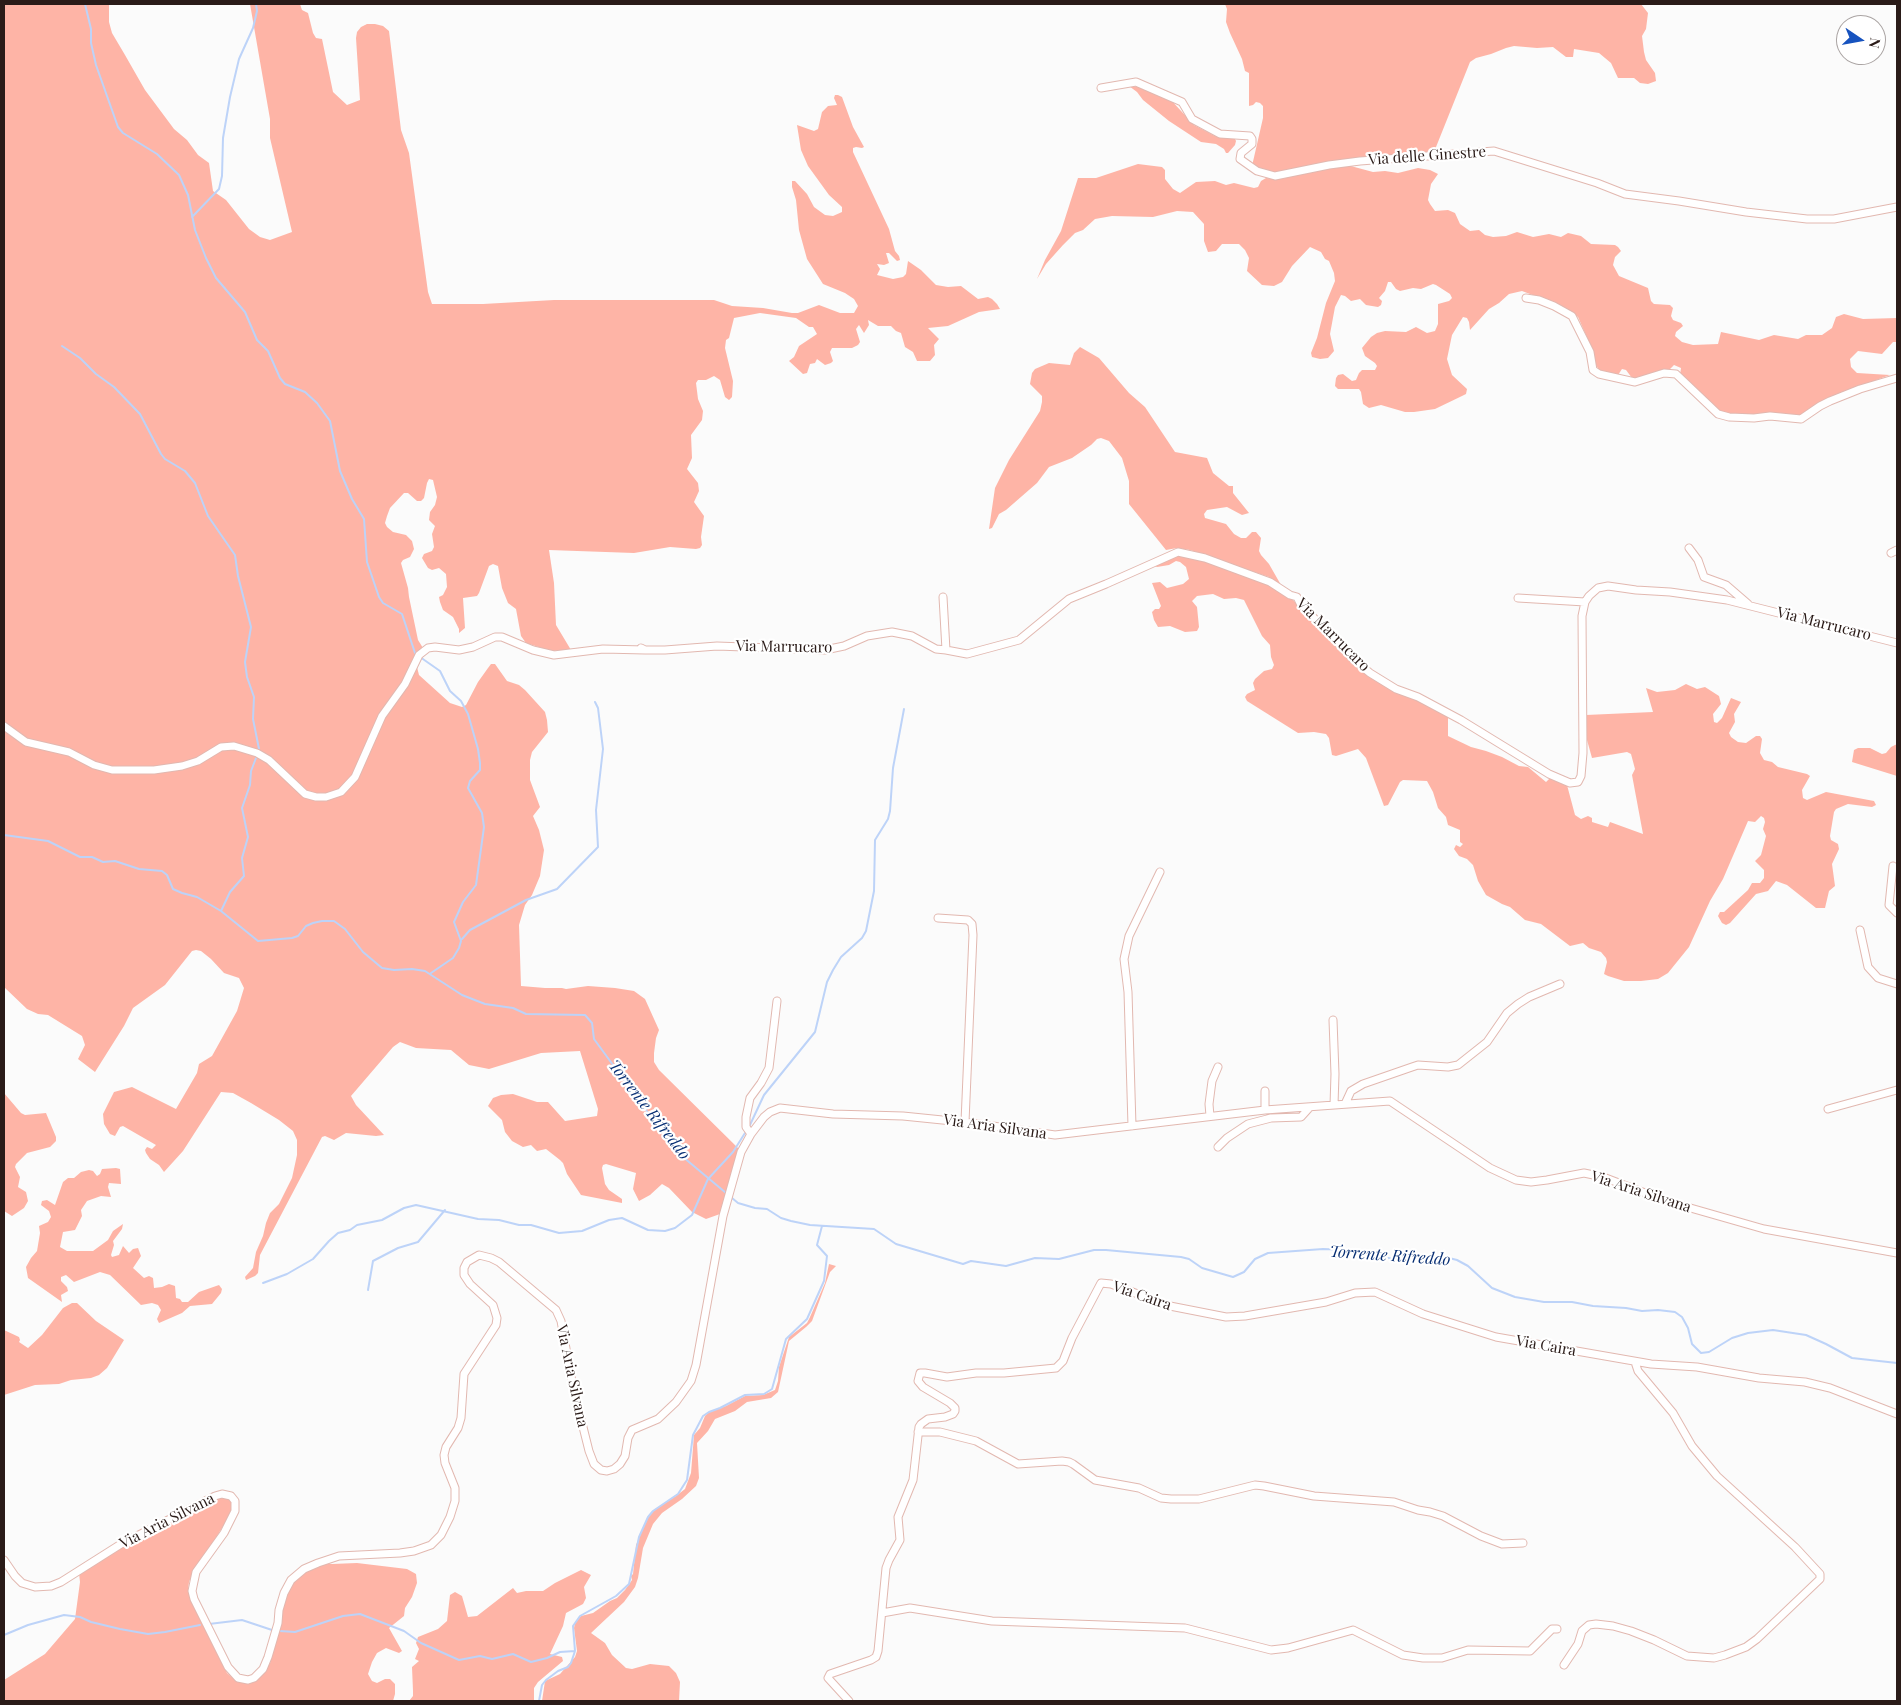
<!DOCTYPE html>
<style>
body{margin:0}
#map{position:relative;width:1901px;height:1705px;overflow:hidden;background:#fbfbfb;font-family:"Playfair Display",serif}
canvas{display:block}
.frame{position:absolute;inset:0;border:5px solid #2a1b18;pointer-events:none}
.north{position:absolute;left:1836px;top:15px;width:50px;height:50px;box-sizing:border-box;background:#fff;border:1px solid #aaa4a3;border-radius:50%;rotate:102deg;font-size:14px;font-weight:700;line-height:20px;text-align:center;color:#2a1b18}
.north::after{content:'';display:block;margin:auto;width:18px;height:22px;background:#1753bf;clip-path:polygon(50% 0,100% 100%,50% 72%,0 100%)}
</style>
<div id="map">
<canvas width="1901" height="1705"></canvas>
<div class="frame"></div>
<div class="north">N</div>
</div>
<script>
const g = document.querySelector('canvas').getContext('2d');
g.lineJoin = 'round';
function fill(path, color) { g.fillStyle = color; g.fill(path, 'evenodd'); }
const poly = rows => new Path2D(rows.map(r => 'M' + r).join(''));
function stroke(path, color, width, dash) { g.strokeStyle = color; g.lineWidth = width; g.lineCap = dash ? 'butt' : 'round'; g.setLineDash(dash || []); g.stroke(path); }
function write(font, color, halo, rows, align = 'center') {
  g.font = font + ' "Playfair Display",serif'; g.lineWidth = 4.5; g.setLineDash([]); g.textBaseline = 'middle'; g.strokeStyle = halo; g.fillStyle = color; for (const [text, x, y, turn = 0] of rows) {
    g.save(); g.translate(x, y); g.rotate((+turn || 0) * Math.PI / 180); g.textAlign = isNaN(turn) ? turn : align; if (halo) g.strokeText(text, 0, 0); g.fillText(text, 0, 0); g.restore();
  }
}
fill(poly([
 [4,4,109,4,109,22,112,33,125,55,145,90,174,129,187,140,198,155,209,163,213,191,226,200,249,229,260,237,270,240,292,232,270,138,270,119,250,4,300,4,302,10,308,13,313,33,316,38,322,39,333,92,347,105,360,100,356,38,357,32,361,27,367,24,375,24,383,26,389,31,401,130,409,153,428,292,432,304,483,304,554,300,714,300,732,306,763,308,792,313,798,313,819,305,840,313,854,313,858,306,854,299,845,293,823,284,807,259,799,230,796,200,792,187,792,181,795,181,807,194,814,207,825,215,833,216,842,212,842,207,829,195,808,166,801,150,797,125,814,131,818,129,822,112,828,106,837,105,834,98,835,95,838,95,842,97,853,127,864,147,862,148,856,147,853,148,853,152,889,229,895,251,899,256,900,260,897,261,889,253,886,253,889,263,884,265,877,264,880,269,877,275,893,279,903,277,906,274,908,261,921,270,936,285,948,287,961,286,978,299,988,297,992,299,997,304,1000,309,979,312,948,326,928,328,939,339,934,345,935,355,930,361,917,361,913,352,905,347,901,333,896,331,891,326,878,326,868,320,869,325,864,333,859,325,856,329,860,342,858,345,852,348,832,348,830,352,833,361,831,363,825,365,817,359,815,363,810,364,807,373,803,374,789,361,794,357,799,346,817,334,813,327,809,327,796,318,760,313,734,318,729,338,726,340,725,348,733,381,732,397,729,400,725,397,720,380,714,376,706,380,698,380,696,383,698,399,703,411,702,420,691,435,692,458,687,469,698,483,699,491,694,502,704,516,701,537,702,545,700,548,696,549,670,547,634,553,549,550,554,583,556,625,571,650,551,651,526,643,521,636,516,609,508,603,502,588,498,566,493,564,489,566,479,593,477,596,463,598,465,628,459,633,459,629,453,617,443,610,440,602,439,597,443,595,447,587,446,574,439,568,432,570,428,568,422,558,424,554,432,551,434,547,432,534,435,526,429,520,430,512,435,505,437,497,433,480,429,479,427,483,424,498,421,501,417,501,408,493,404,493,390,508,387,516,385,523,387,527,393,532,406,535,412,541,414,549,410,557,403,560,401,563,408,588,409,597,418,640,423,648,416,663,419,675,450,703,462,707,466,705,478,682,488,668,491,664,495,664,507,681,519,685,525,690,545,712,547,720,548,732,532,752,530,760,530,780,540,807,533,816,539,830,544,850,540,876,532,895,525,905,519,925,521,986,545,988,562,988,566,989,588,986,615,988,634,991,645,999,659,1030,656,1038,654,1053,654,1062,659,1070,740,1150,731,1176,720,1214,706,1219,692,1212,669,1188,662,1184,650,1195,639,1201,633,1189,636,1173,606,1164,603,1165,602,1168,605,1184,609,1190,622,1199,622,1203,581,1195,567,1174,563,1163,560,1160,546,1149,537,1151,531,1145,523,1147,512,1141,505,1132,502,1120,488,1106,493,1098,501,1095,513,1094,537,1102,548,1102,565,1121,597,1116,598,1109,580,1051,541,1053,489,1069,469,1065,451,1050,416,1048,400,1042,393,1047,351,1096,356,1105,384,1135,376,1136,346,1133,334,1140,325,1136,322,1137,260,1255,258,1273,255,1276,246,1280,245,1277,253,1268,256,1252,263,1236,266,1223,270,1213,279,1204,292,1178,297,1155,297,1140,293,1131,279,1120,251,1103,233,1093,221,1092,183,1151,164,1172,159,1165,150,1159,146,1153,145,1150,147,1147,152,1149,156,1145,123,1126,120,1127,115,1136,110,1134,104,1124,103,1114,114,1092,132,1087,176,1109,197,1073,199,1064,212,1056,237,1011,244,988,239,978,224,973,211,959,201,951,196,950,192,951,165,985,133,1008,124,1026,95,1072,78,1059,85,1045,82,1036,48,1015,38,1014,27,1009,4,987],
 [1225,4,1641,4,1648,13,1646,29,1642,36,1644,52,1646,60,1655,73,1656,81,1648,84,1640,83,1634,78,1618,78,1611,63,1599,53,1574,49,1573,57,1566,57,1553,47,1537,48,1514,46,1506,48,1491,54,1476,58,1470,62,1434,152,1276,174,1265,172,1252,166,1263,118,1263,106,1260,103,1256,102,1253,105,1249,106,1249,73,1245,71,1242,59,1230,33,1226,22,1227,9],
 [1129,86,1139,87,1170,99,1194,125,1215,136,1235,139,1236,141,1235,145,1228,153,1226,153,1224,149,1216,144,1201,142,1169,121,1143,100,1137,92],
 [1138,164,1162,167,1165,170,1165,179,1173,189,1180,193,1196,182,1215,181,1226,185,1234,183,1254,188,1258,187,1261,181,1266,178,1281,179,1326,168,1347,165,1373,172,1385,171,1398,173,1418,168,1430,170,1438,174,1431,184,1428,200,1430,204,1435,211,1448,210,1455,213,1460,224,1470,231,1479,230,1485,235,1493,237,1506,236,1517,232,1533,237,1549,234,1561,237,1568,233,1581,236,1591,244,1615,245,1618,247,1621,251,1615,257,1613,265,1619,276,1648,288,1651,301,1654,304,1670,305,1673,308,1671,316,1673,320,1681,323,1683,326,1676,332,1675,336,1682,342,1693,345,1718,344,1721,332,1759,340,1774,335,1798,339,1806,335,1822,335,1832,328,1836,317,1844,314,1863,319,1897,318,1897,342,1893,342,1882,354,1858,351,1850,359,1851,367,1857,373,1890,375,1832,396,1798,417,1727,414,1718,410,1680,375,1681,368,1674,365,1669,370,1661,370,1637,378,1632,378,1626,370,1622,369,1618,375,1599,370,1596,365,1593,351,1578,317,1571,312,1546,300,1522,291,1509,294,1499,303,1489,309,1470,330,1469,322,1467,318,1463,317,1452,335,1447,359,1452,375,1467,389,1466,394,1462,396,1435,409,1414,412,1405,412,1381,405,1369,408,1363,404,1361,392,1359,389,1338,389,1335,386,1336,378,1338,375,1343,374,1352,381,1356,380,1359,373,1362,370,1375,370,1377,366,1375,363,1365,356,1362,348,1371,337,1377,333,1385,331,1406,332,1416,327,1427,333,1435,331,1438,324,1438,304,1449,301,1452,298,1450,294,1436,285,1433,284,1421,289,1413,288,1400,291,1396,289,1391,282,1388,282,1385,291,1379,298,1382,301,1381,305,1378,307,1366,305,1360,299,1351,301,1345,296,1341,295,1335,307,1330,334,1334,351,1328,358,1320,359,1312,357,1311,353,1317,338,1326,303,1335,281,1334,273,1329,261,1325,259,1321,252,1310,247,1292,266,1282,282,1274,286,1262,285,1247,271,1249,258,1245,250,1239,244,1222,244,1216,251,1208,252,1204,241,1204,224,1193,212,1177,211,1153,217,1112,216,1095,219,1083,230,1075,233,1063,245,1046,264,1037,279,1045,260,1061,231,1078,178,1096,178],
 [1080,347,1099,358,1129,393,1145,407,1175,452,1207,458,1213,473,1229,486,1233,486,1233,493,1249,513,1242,515,1227,507,1207,510,1204,514,1205,518,1226,524,1234,534,1241,538,1246,538,1252,532,1256,532,1261,538,1259,551,1261,555,1269,564,1281,585,1269,577,1190,550,1177,548,1166,550,1129,504,1129,481,1122,458,1109,441,1101,438,1097,439,1091,445,1072,458,1049,467,1037,483,1006,510,999,514,992,528,989,529,995,488,1009,460,1040,411,1042,402,1042,396,1030,384,1032,373,1035,369,1049,363,1070,365,1074,353],
 [1175,555,1202,560,1268,583,1283,592,1293,600,1359,669,1390,687,1448,715,1448,736,1471,747,1486,751,1502,757,1519,766,1528,767,1546,782,1551,777,1567,785,1575,815,1581,819,1588,816,1592,818,1592,822,1608,827,1610,822,1643,834,1632,775,1635,769,1631,754,1627,752,1592,758,1587,740,1586,715,1653,712,1646,688,1657,692,1675,690,1686,684,1697,689,1705,687,1719,696,1721,704,1713,714,1714,722,1717,723,1722,718,1731,698,1741,702,1734,714,1735,722,1729,733,1731,737,1738,742,1746,743,1756,736,1760,736,1762,739,1760,753,1764,760,1772,762,1778,767,1807,774,1810,776,1802,790,1803,798,1807,800,1826,792,1874,801,1876,805,1872,807,1848,804,1836,809,1834,812,1830,836,1831,840,1838,844,1839,849,1832,864,1835,886,1829,891,1825,908,1816,908,1787,885,1776,881,1768,891,1756,894,1730,923,1726,925,1722,923,1718,916,1720,912,1724,912,1748,890,1752,883,1760,883,1764,878,1764,870,1755,861,1761,855,1766,836,1763,829,1765,822,1764,818,1761,816,1755,822,1748,821,1723,879,1710,901,1689,947,1668,973,1658,979,1641,981,1624,981,1608,976,1604,974,1607,962,1606,958,1601,952,1589,948,1583,943,1570,946,1541,924,1525,920,1510,907,1502,904,1486,895,1478,881,1473,865,1467,859,1459,856,1454,849,1456,845,1460,847,1463,844,1460,842,1460,830,1448,825,1446,817,1438,808,1433,792,1427,781,1403,780,1400,782,1388,805,1384,806,1366,758,1358,749,1336,756,1332,755,1329,738,1326,734,1314,732,1298,733,1247,701,1245,697,1247,694,1255,690,1253,683,1255,679,1264,671,1272,669,1274,665,1271,657,1270,645,1262,636,1244,600,1236,598,1224,599,1213,594,1197,596,1192,601,1197,607,1199,627,1197,631,1185,632,1170,626,1158,627,1154,620,1152,612,1155,609,1159,609,1161,606,1152,583,1160,582,1167,588,1183,584,1189,579,1186,567,1180,562,1176,561,1169,565,1157,567,1153,565],
 [1897,744,1897,776,1852,762,1854,750,1858,748,1870,748,1882,754,1886,753,1891,747],
 [4,1093,21,1113,25,1115,46,1113,56,1137,56,1141,50,1147,27,1153,16,1164,15,1167,20,1177,18,1187,26,1192,28,1201,24,1208,12,1216,4,1211],
 [116,1168,120,1169,121,1184,109,1183,108,1187,111,1197,101,1196,87,1201,81,1210,82,1216,75,1230,63,1232,60,1247,67,1251,93,1251,108,1240,113,1231,123,1224,122,1229,113,1241,114,1245,111,1255,112,1257,119,1255,123,1246,129,1253,133,1249,138,1248,141,1256,133,1268,144,1278,149,1276,153,1278,154,1288,162,1287,169,1284,175,1286,176,1298,180,1299,182,1302,188,1302,199,1292,219,1285,222,1289,221,1293,212,1304,190,1306,182,1313,159,1323,157,1319,161,1310,158,1305,152,1303,141,1305,110,1275,100,1272,74,1282,66,1275,61,1277,61,1281,67,1287,68,1291,61,1295,62,1302,28,1278,26,1267,31,1258,37,1251,40,1233,39,1226,48,1222,51,1217,49,1211,41,1205,42,1201,47,1200,55,1205,63,1182,68,1178,74,1178,81,1172,89,1170,93,1171,97,1176,100,1174,102,1169],
 [829,1264,836,1266,830,1272,812,1321,806,1327,789,1341,778,1392,771,1398,747,1402,735,1411,715,1419,708,1431,697,1443,699,1478,696,1486,682,1499,662,1513,653,1524,643,1548,638,1578,635,1587,624,1602,591,1633,605,1643,612,1655,626,1668,632,1669,650,1664,669,1666,676,1673,680,1682,679,1701,542,1701,545,1681,560,1674,575,1657,577,1651,574,1628,575,1623,581,1616,593,1613,610,1601,617,1598,625,1590,632,1580,631,1576,633,1574,636,1545,647,1518,655,1509,676,1496,685,1489,691,1473,694,1435,700,1428,705,1416,709,1412,726,1406,745,1396,763,1395,775,1390,778,1381,779,1367,789,1337,807,1323,810,1317,825,1283],
 [72,1303,77,1303,96,1321,124,1340,107,1368,99,1375,91,1378,71,1380,59,1384,35,1385,4,1395,4,1330,19,1337,20,1340,19,1342,28,1348,42,1335,63,1308],
 [218,1496,228,1497,232,1503,232,1512,217,1536,193,1572,189,1582,188,1590,190,1597,227,1673,234,1679,247,1684,254,1682,264,1673,270,1663,281,1626,283,1603,292,1584,301,1574,323,1563,332,1564,357,1563,407,1569,416,1574,417,1583,412,1597,405,1608,404,1616,389,1628,402,1651,399,1653,386,1648,377,1653,372,1662,368,1674,372,1681,377,1683,385,1679,390,1679,395,1684,395,1694,393,1701,4,1701,4,1680,45,1654,75,1619,80,1582,79,1573,116,1549],
 [581,1570,591,1575,584,1587,586,1598,583,1604,566,1613,563,1626,550,1654,562,1657,563,1661,538,1682,534,1688,534,1701,409,1701,413,1696,413,1691,412,1667,419,1661,415,1659,419,1649,416,1643,418,1637,438,1629,447,1621,450,1595,455,1592,462,1596,468,1617,477,1616,513,1588,517,1593,526,1591,543,1591,555,1583]
]), '#feb4a6');
stroke(poly([
 [85,4,91,29,91,43,96,65,118,127,123,133,157,154,179,175,188,195,195,230,206,258,216,278,245,312,257,340,268,351,280,378,285,384,305,392,317,403,330,421,340,471,352,499,364,519,367,562,379,597,383,603,402,614,415,653],
 [192,217,219,189,222,176,223,138,230,97,239,59,253,28,257,11,256,4],
 [62,346,80,358,96,374,114,387,140,414,161,454,165,459,185,471,195,483,208,516,235,555,238,576,251,627,245,662,247,677,254,697,253,719,259,749],
 [420,657,440,671,450,691,461,701,468,714,478,749,480,763,480,770,470,781,468,788,482,813,484,827,476,885,463,902,454,922,461,941,459,948,453,958,431,973],
 [4,835,48,841,80,857,92,857,103,862,115,861,139,869,162,871,167,875,173,889,182,893,197,897,221,911,258,941,292,938,298,936,306,926,313,923,322,921,334,921,345,929,363,952,382,968,394,970,412,969,425,971,462,995,485,1004,513,1008,526,1014,585,1015,592,1023,594,1039,665,1136,683,1157,738,1203,755,1208,767,1209,781,1218,791,1221,810,1225,874,1229,896,1244,963,1264,971,1261,1006,1266,1035,1258,1059,1259,1094,1250,1106,1250,1181,1257,1189,1259,1202,1268,1233,1277,1244,1272,1255,1259,1268,1253,1323,1249,1350,1250,1398,1260,1408,1258,1425,1262,1437,1259,1449,1258,1457,1260,1468,1266,1492,1288,1515,1297,1544,1302,1572,1302,1593,1306,1626,1308,1642,1311,1658,1310,1675,1312,1682,1317,1688,1328,1692,1344,1701,1353,1709,1352,1732,1338,1748,1333,1773,1330,1806,1335,1826,1344,1852,1358,1897,1363],
 [221,911,230,892,244,876,242,858,248,837,242,808,250,785,251,771,256,758],
 [462,939,470,930,526,900,557,889,598,847,596,810,603,749,598,708,595,702],
 [749,1127,764,1095,815,1032,827,982,833,970,841,957,862,938,866,931,874,891,875,840,888,819,890,811,893,768,904,709],
 [263,1283,287,1274,313,1259,329,1241,338,1233,350,1230,357,1225,382,1220,404,1208,416,1205,478,1219,499,1220,519,1225,531,1225,559,1233,582,1231,609,1220,622,1218,648,1230,665,1231,675,1228,692,1215,708,1179,733,1152,745,1133],
 [368,1290,373,1261,398,1248,418,1242,445,1210],
 [209,1624,242,1620,272,1630],
 [280,1631,295,1632,343,1616,360,1614,404,1631,421,1643,459,1660,480,1656,492,1659,513,1654,531,1662,547,1658,560,1652,575,1651],
 [4,1635,28,1625,64,1615,80,1617,91,1622,120,1629,148,1634,165,1632,200,1625],
 [539,1701,542,1685,546,1680,558,1671,568,1667,571,1663,575,1651,573,1626,580,1616,616,1596,629,1584,639,1537,648,1517,653,1511,678,1494,687,1480,693,1435,703,1416,709,1412,720,1408,745,1395,764,1394,772,1389,786,1339,807,1319,824,1281,827,1256,817,1245,822,1226]
]), '#bdd3f8', 2);
const minor = poly([
 [1101,88,1136,82,1182,102,1192,119,1220,134,1250,136,1252,139,1252,144,1241,153,1240,159,1257,171,1275,176,1329,165,1360,161,1494,151,1597,183,1625,194,1679,201,1746,212,1807,219,1834,219,1897,207],
 [1526,298,1539,300,1554,306,1572,316,1590,352,1593,370,1599,374,1635,382,1664,373,1676,374,1718,414,1729,417,1754,418,1770,416,1801,419,1820,406,1830,401,1860,389,1897,378],
 [1689,548,1698,560,1704,577,1726,585,1748,604],
 [1891,553,1897,550],
 [943,597,946,650,967,654,1019,640,1069,599,1106,584,1178,552,1205,558,1270,582,1290,595,1297,597,1300,603,1312,616,1354,660,1370,673,1396,689,1418,697,1461,720,1549,774,1570,783,1578,782,1581,776,1583,753,1582,616,1585,602,1589,596,1598,588,1608,586,1636,590,1670,592,1727,600,1897,643],
 [1518,598,1585,602],
 [641,648,645,650,665,650,717,646,825,650,844,646,867,636,892,632,912,636,936,649,946,650],
 [4,726,26,742,69,752,94,765,112,770,154,770,182,766,198,761,221,747,234,746,257,753,269,760,305,794,316,797,326,797,341,792,355,777,382,716,405,684,419,655,428,648,435,647,459,650,473,647,495,637,502,637,533,650,554,655,603,649,645,650],
 [1893,866,1889,905,1897,913],
 [938,918,968,920,972,924,973,935,965,1122],
 [1860,930,1868,967,1878,978,1897,984],
 [1333,1020,1335,1074,1334,1105],
 [1345,1104,1351,1091,1363,1084,1412,1067,1418,1065,1448,1067,1458,1065,1487,1042,1507,1013,1518,1004,1529,997,1560,984],
 [1828,1109,1897,1090],
 [1265,1110,1265,1091],
 [1210,1116,1209,1104,1212,1081,1218,1067],
 [1132,1126,1128,992,1124,959,1129,936,1160,872],
 [751,1134,746,1127,746,1117,750,1098,761,1083,769,1068,777,1001],
 [1218,1147,1227,1138,1248,1124,1271,1118,1301,1117,1310,1107],
 [918,1432,940,1432,976,1441,1018,1464,1062,1461,1069,1462,1073,1464,1095,1480,1139,1488,1161,1498,1171,1499,1199,1499,1255,1485,1264,1486,1314,1496,1394,1502,1418,1510,1430,1512,1443,1516,1481,1536,1502,1544,1523,1543],
 [4,1560,15,1576,22,1583,35,1587,51,1586,61,1582,121,1544,215,1496,222,1494,231,1496,235,1501,235,1511,224,1533,196,1572,192,1591,194,1599,228,1667,238,1678,248,1680,254,1678,263,1669,268,1657,278,1623,279,1610,284,1593,291,1580,304,1569,318,1563,339,1556,400,1553,414,1551,431,1545,441,1535,450,1517,455,1501,455,1488,445,1463,444,1455,446,1447,458,1428,461,1418,464,1374,496,1325,497,1318,493,1305,470,1284,464,1275,464,1268,467,1262,479,1255,491,1258,499,1262,556,1310,561,1321,573,1387,589,1451,594,1464,601,1470,607,1471,614,1469,620,1464,625,1456,628,1438,632,1430,658,1419,676,1402,691,1381,696,1365,723,1216,741,1152,751,1134,764,1117,770,1112,780,1108,833,1114,903,1116,972,1123,1055,1135,1265,1110,1390,1101,1490,1168,1516,1180,1531,1182,1547,1180,1584,1173,1603,1177,1666,1201,1764,1229,1897,1253],
 [882,1613,910,1608,992,1621,1185,1628,1271,1650,1288,1648,1353,1630,1403,1655,1423,1658,1442,1658,1468,1650,1530,1651,1552,1629,1557,1629],
 [1564,1665,1578,1644,1582,1631,1589,1625,1596,1624,1613,1626,1631,1631,1654,1640,1687,1656,1714,1658,1725,1655,1746,1647,1757,1639,1820,1579,1820,1574,1795,1547,1717,1476,1692,1446,1673,1413,1638,1371,1635,1362],
 [849,1701,828,1678,830,1674,871,1660,876,1657,878,1651,886,1568,889,1560,900,1540,898,1517,913,1480,919,1427,921,1424,928,1419,945,1417,953,1414,955,1411,955,1408,950,1403,923,1387,918,1381,920,1373,925,1373,947,1377,976,1373,1004,1373,1056,1368,1063,1361,1072,1338,1101,1283,1111,1284,1170,1306,1226,1317,1245,1316,1326,1302,1355,1293,1375,1292,1423,1314,1496,1337,1651,1364,1697,1367,1759,1378,1805,1382,1830,1388,1897,1414]
]);
stroke(minor, '#e2b8b0', 9);
stroke(minor, '#fff', 7);
write('15px', '#2a1b18', '#fff', [
 ["Via delle Ginestre",1427,156,-4],
 ["Via Marrucaro",1824,624,14],
 ["Via Marrucaro",1333,635,45],
 ["Via Marrucaro",784,647,1],
 ["Via Aria Silvana",995,1127,8],
 ["Via Aria Silvana",1641,1192,18],
 ["Via Caira",1142,1296,19],
 ["Via Caira",1546,1346,10],
 ["Via Aria Silvana",572,1376,78],
 ["Via Aria Silvana",167,1521,-27]
]);
write('italic 16px', '#072e73', '#fff', [
 ["Torrente Rifreddo",649,1110,52],
 ["Torrente Rifreddo",1390,1256,4]
]);
</script>
